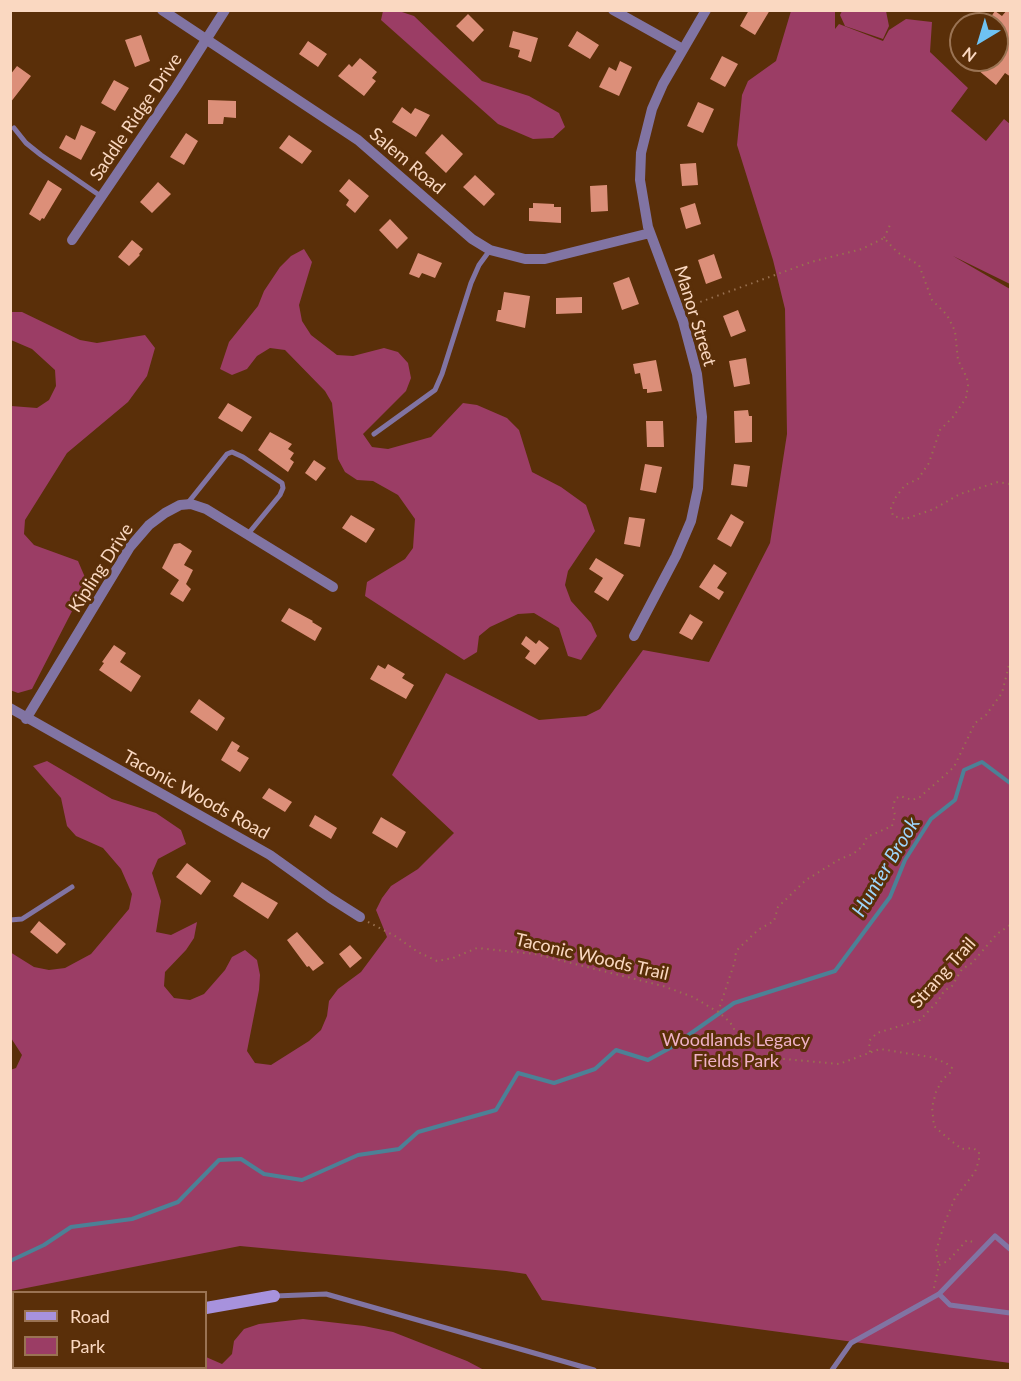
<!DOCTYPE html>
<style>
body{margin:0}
#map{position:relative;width:1021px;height:1381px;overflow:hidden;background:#5a2f09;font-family:Lato,sans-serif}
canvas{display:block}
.frame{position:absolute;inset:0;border:12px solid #fad8c1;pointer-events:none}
.legend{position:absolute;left:12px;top:1291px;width:195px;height:78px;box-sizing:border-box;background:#5a2f09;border:2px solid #9a7353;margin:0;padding:8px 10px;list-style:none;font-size:18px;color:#fad8c1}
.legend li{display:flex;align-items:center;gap:12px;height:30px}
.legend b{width:30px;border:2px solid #9a7353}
.north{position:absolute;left:949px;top:12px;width:60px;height:60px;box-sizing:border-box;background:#5a2f09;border:2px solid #9a7353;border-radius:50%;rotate:218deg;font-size:16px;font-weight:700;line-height:24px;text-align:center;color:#fad8c1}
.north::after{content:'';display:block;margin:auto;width:21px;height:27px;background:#6ec2f3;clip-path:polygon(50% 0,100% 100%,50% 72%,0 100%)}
</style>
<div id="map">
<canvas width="1021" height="1381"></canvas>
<div class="frame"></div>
<ul class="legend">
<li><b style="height:8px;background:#a792dd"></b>Road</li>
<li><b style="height:16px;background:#9b3d65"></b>Park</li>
</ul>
<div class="north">N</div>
</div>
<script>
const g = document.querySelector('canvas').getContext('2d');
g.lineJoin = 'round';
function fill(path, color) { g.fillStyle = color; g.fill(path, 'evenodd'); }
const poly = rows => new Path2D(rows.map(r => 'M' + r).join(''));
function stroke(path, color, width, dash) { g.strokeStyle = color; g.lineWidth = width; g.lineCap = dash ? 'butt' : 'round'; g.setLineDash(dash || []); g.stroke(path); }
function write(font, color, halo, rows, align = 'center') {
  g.font = font + ' Lato,sans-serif'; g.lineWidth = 6; g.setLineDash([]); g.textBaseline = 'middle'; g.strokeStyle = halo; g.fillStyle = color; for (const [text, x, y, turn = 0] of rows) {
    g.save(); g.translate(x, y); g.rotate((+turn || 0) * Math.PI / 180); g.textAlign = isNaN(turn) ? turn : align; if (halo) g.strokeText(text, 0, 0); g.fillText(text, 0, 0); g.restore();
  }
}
fill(poly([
 [383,11,399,11,414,16,482,81,529,96,559,113,565,127,553,138,533,139,498,124,381,20],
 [791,11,835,11,835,29,839,24,883,41,889,30,906,19,932,22,930,52,968,88,951,111,986,141,1004,119,1010,124,1010,284,953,256,1010,289,1010,1363,542,1300,526,1274,506,1271,240,1246,11,1291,10,1070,16,1068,22,1055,11,1038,10,952,34,967,49,970,65,968,91,954,129,909,132,894,121,869,103,848,76,836,67,826,61,798,33,766,47,761,112,799,156,813,181,830,186,844,158,859,152,873,161,901,156,932,171,935,197,922,194,938,186,950,165,972,164,986,174,998,190,1000,204,994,225,970,232,957,245,950,257,960,260,975,259,990,247,1051,255,1063,271,1065,309,1041,321,1030,327,1016,329,1001,338,989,361,972,387,937,376,910,382,898,391,886,418,869,454,833,392,775,446,673,539,720,586,716,600,709,643,650,709,662,770,543,787,434,785,309,773,260,737,145,742,95,748,81,776,61],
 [842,11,886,11,889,26,883,39,845,26,840,15],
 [304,249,312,262,299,305,302,321,311,335,337,355,353,356,384,348,398,352,408,363,411,378,406,391,363,434,372,447,388,449,431,437,463,403,477,405,507,418,519,430,532,472,561,487,586,505,595,531,568,571,565,585,571,601,591,623,597,636,581,660,568,656,559,628,534,613,518,614,490,627,479,636,477,652,464,660,365,596,367,582,405,559,413,548,415,519,398,495,373,481,357,480,345,472,338,459,332,403,325,391,285,350,270,348,257,356,247,369,232,375,220,369,229,342,258,306,264,291,280,267,291,256],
 [10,312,22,312,80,340,97,343,145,335,155,348,147,376,128,402,67,453,25,520,24,534,34,545,78,561,87,582,32,689,18,693,10,690,11,406,37,408,49,400,56,386,55,370,32,349,11,340],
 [303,1319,364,1326,393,1332,467,1361,484,1370,88,1370,90,1368,206,1368,206,1357,222,1364,232,1354,234,1341,244,1329,259,1324]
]), '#9b3d65');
stroke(poly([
 [10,1261,44,1245,71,1227,132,1219,178,1202,219,1160,241,1159,264,1174,302,1180,358,1155,399,1149,418,1132,496,1110,518,1073,554,1083,595,1069,616,1050,648,1060,670,1048,734,1003,835,971,890,897,905,860,931,819,955,800,964,770,982,762,1010,783]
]), '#4c8196', 4);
fill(poly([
 [749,10,770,10,755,35,740,26],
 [1007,10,1011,10,1011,77,1005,73,996,85,966,60,997,60,997,24,986,24,995,11,1002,16],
 [468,14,484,30,473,42,456,26],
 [513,31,538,38,531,62,518,57,520,50,509,47],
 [577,31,599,45,590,59,568,46],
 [141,35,150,61,135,67,125,40],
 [308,41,327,54,318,67,299,54],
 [722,56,738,64,725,87,710,79],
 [360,58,377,72,372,78,376,81,364,96,338,76,349,64,352,67],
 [620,61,632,67,619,96,599,87,609,67,616,71],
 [17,66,31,76,10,103,10,75],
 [114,80,129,88,115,111,101,103],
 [208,100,236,101,236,118,224,117,223,124,208,124],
 [698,102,714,109,703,133,687,126],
 [402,107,411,114,415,108,430,115,416,137,392,122],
 [81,125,96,132,81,160,59,148,66,135,75,140],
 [186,133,198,141,184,165,170,157],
 [442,134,463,154,446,173,425,153],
 [289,135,312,151,302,164,279,148],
 [696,163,698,185,682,186,680,164],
 [475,175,495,194,484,206,463,187],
 [349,179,369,196,355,213,346,205,349,200,339,191],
 [48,180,62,189,44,219,42,218,40,221,29,214],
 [158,182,171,194,152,213,140,202],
 [607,185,608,211,591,212,590,186],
 [533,203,554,204,554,207,561,207,561,223,529,221,529,208,533,208],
 [695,203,701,224,686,229,680,208],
 [390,219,408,238,397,249,379,230],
 [132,240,143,249,139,254,140,255,129,266,118,257],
 [418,253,442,263,435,278,422,273,419,278,409,274],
 [714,254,722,278,706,284,698,260],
 [629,277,639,304,622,310,613,283],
 [504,292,530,296,525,328,496,321,498,310,501,310],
 [582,297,582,313,556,314,556,298],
 [738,310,746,331,731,337,723,316],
 [746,358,750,384,734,387,729,361],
 [656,360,662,391,647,393,647,389,643,389,640,373,635,374,633,364],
 [228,403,252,417,242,432,218,418],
 [748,410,749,416,752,416,752,442,735,443,734,411],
 [646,421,663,421,664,447,647,447],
 [270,432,292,444,288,449,294,453,290,459,294,462,288,472,258,450],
 [314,460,326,468,316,481,305,473],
 [645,464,662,467,656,493,640,490],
 [734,464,750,466,747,487,731,485],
 [731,514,744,522,731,547,717,539],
 [351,515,375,529,366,543,342,528],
 [629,517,645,519,640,547,624,544],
 [180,543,192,551,184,565,193,570,186,584,191,589,183,602,170,594,179,580,162,568,174,544],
 [596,558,624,575,608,601,594,592,603,578,589,569],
 [714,564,727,573,717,588,724,592,719,600,699,587],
 [289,608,313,621,312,622,322,628,315,641,281,621],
 [690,614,703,622,692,640,679,633],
 [526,636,536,644,539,640,549,648,535,665,525,658,530,651,521,644],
 [114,645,126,653,120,662,141,676,131,692,99,670,104,663,102,662],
 [388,664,405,674,402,678,414,685,406,699,370,679,378,665,385,669],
 [199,699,225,718,217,731,190,712],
 [232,741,240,746,237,751,249,758,240,772,221,760],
 [269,788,292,802,285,812,262,798],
 [315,815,337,828,331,839,309,826],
 [381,817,406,832,397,848,372,833],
 [187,863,211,881,201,895,176,877],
 [242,882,278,903,268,919,233,896],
 [39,921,66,944,57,954,30,932],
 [297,932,324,963,313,971,309,966,307,967,287,940],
 [350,945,362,958,350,968,339,954]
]), '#dc8f79');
stroke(poly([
 [884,238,890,225],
 [689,306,811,262,862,249,884,238,897,252,919,265,932,300,947,315,955,331,958,360,967,378,968,386,966,398,953,417,940,430,929,463,918,479,905,485,896,497,891,508,893,516,905,519,934,509,960,494,998,482,1010,484],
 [368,922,395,936,418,952,437,961,453,958,477,948,535,954,663,986,693,997,718,1012,730,1022,734,1029,765,1049,773,1058,839,1064,880,1049,930,1057,946,1063,952,1068,950,1073,942,1080,936,1092,932,1107,934,1126,950,1140,962,1149,973,1148,979,1152,979,1160,975,1172,955,1198,945,1222,936,1251,939,1265],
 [718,1012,735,961,736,951,758,930,774,921,778,907,806,880,840,859,853,854,863,846,867,837,892,826,895,815,893,808,895,799,900,796,912,800,920,797,954,767,975,723,986,715,1002,693,1010,661],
 [870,1052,869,1041,877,1033,920,1020,938,1001,944,991,952,986,962,969,972,963,997,934,1010,925],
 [939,1265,948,1261,967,1240,976,1243],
 [934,1288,939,1265]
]), '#987050', 2, [1.5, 4.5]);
stroke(poly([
 [14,128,26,143,41,155,102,197],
 [374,434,435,390,442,374,471,283,479,265,490,250],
 [187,504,227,454,232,452,243,457,282,483,283,488,280,495,248,534],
 [10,920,22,919,72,887],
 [939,1294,950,1305,1010,1313],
 [275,1296,326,1294,594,1370],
 [832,1370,851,1343,939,1294,995,1236,1010,1249]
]), '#8174a3', 5);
stroke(poly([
 [162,10,358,140,472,239,490,250,525,259,545,259,650,233],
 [613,10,683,49],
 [72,240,176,87,225,10],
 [634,636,676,556,691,521,698,488,702,417,697,374,683,321,648,227,640,180,641,153,652,109,663,84,706,10],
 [10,708,270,855,330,898,360,917],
 [26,719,130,547,149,525,165,513,180,505,191,504,206,509,333,587],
 [44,1368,44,1370]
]), '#8174a3', 10);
stroke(poly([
 [206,1308,274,1296],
 [10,1346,14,1345]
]), '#a792dd', 12);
write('18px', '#fad8c1', '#5a2f09', [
 ["Saddle Ridge Drive",136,117,-56],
 ["Salem Road",407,161,40],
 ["Manor Street",695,316,73],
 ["Kipling Drive",101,568,-57],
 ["Taconic Woods Road",196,795,29],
 ["Taconic Woods Trail",592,957,13],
 ["Strang Trail",943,973,-48]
]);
write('18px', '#efb1c6', '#5a2f09', [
 ["Woodlands Legacy",736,1040],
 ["Fields Park",736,1061]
]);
write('italic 20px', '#9ed6fa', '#5a2f09', [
 ["Hunter Brook",886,867,-59]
]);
</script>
